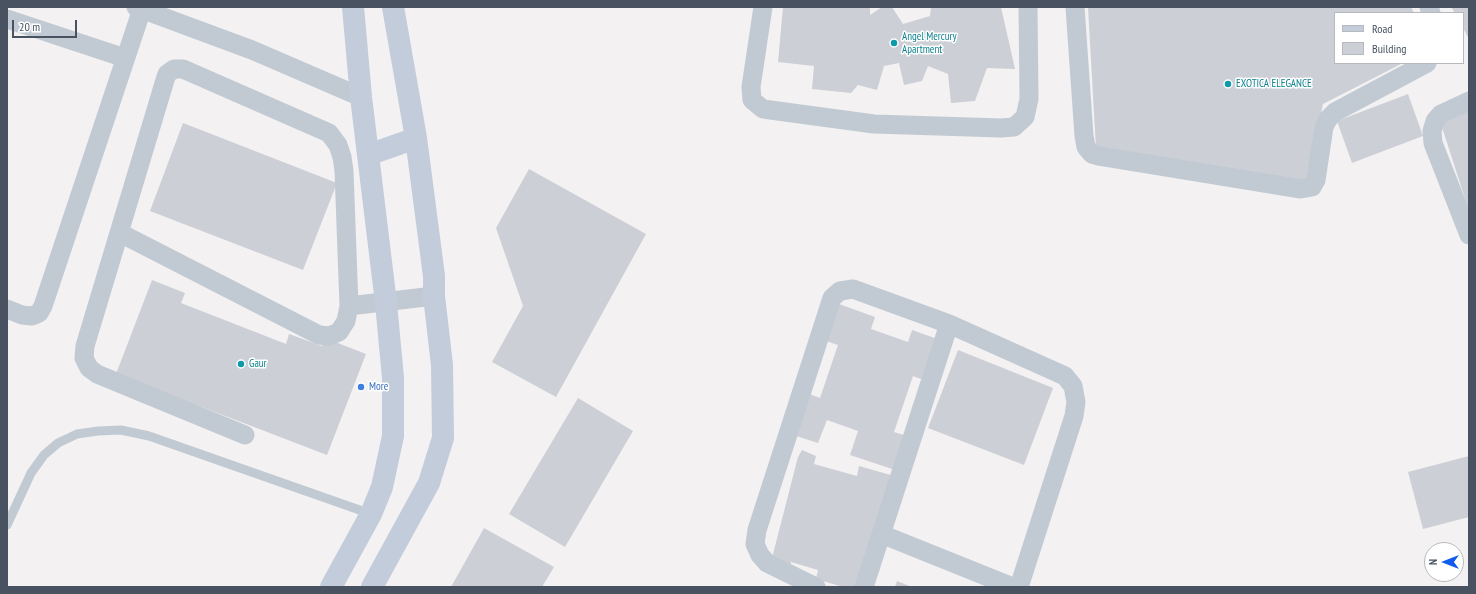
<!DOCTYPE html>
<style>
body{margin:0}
#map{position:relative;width:1476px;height:594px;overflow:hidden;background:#f3f1f1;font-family:"PT Sans Narrow",sans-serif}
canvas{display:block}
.frame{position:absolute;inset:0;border:8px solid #485260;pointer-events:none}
.legend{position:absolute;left:1334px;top:12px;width:130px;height:52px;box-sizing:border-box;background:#fff;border:1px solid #b6babf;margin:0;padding:5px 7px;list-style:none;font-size:12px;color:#485260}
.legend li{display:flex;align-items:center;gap:8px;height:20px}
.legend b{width:20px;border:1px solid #b6babf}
.north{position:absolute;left:1424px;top:542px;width:40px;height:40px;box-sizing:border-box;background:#fff;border:1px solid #b6babf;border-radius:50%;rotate:270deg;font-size:11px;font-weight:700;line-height:16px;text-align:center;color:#485260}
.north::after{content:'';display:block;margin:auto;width:14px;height:18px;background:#115bed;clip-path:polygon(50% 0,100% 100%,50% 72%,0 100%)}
.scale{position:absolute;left:12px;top:20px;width:65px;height:18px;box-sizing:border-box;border:2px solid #485260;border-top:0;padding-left:5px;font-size:12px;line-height:14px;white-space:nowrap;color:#485260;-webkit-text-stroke:3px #fff;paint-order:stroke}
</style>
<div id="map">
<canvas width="1476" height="594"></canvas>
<div class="frame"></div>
<ul class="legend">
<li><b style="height:5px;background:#c3ccda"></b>Road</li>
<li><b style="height:11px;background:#cdcfd6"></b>Building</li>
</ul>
<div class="north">N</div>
<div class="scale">20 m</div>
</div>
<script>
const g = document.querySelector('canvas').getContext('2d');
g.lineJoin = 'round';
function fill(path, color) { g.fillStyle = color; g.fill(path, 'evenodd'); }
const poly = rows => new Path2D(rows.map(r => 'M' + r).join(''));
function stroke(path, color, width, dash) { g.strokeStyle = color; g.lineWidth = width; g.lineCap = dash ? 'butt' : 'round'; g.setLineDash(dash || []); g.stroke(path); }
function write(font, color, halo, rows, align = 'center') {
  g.font = font + ' "PT Sans Narrow",sans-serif'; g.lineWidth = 3; g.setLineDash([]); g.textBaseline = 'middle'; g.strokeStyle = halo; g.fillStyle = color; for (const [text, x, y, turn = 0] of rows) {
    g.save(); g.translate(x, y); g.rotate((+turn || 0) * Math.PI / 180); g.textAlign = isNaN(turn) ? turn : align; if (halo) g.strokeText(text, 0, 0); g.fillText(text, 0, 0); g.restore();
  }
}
fill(poly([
 [783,7,870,7,870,15,882,7,892,7,903,24,930,16,931,7,1001,7,1015,69,987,68,975,101,951,103,948,74,928,66,922,81,904,85,899,63,884,66,877,90,858,85,851,93,812,89,814,66,778,62],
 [1088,7,1411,7,1414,13,1335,13,1335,63,1403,63,1323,104,1308,181,1096,148],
 [1451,7,1469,7,1469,39,1463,28,1463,13,1455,13],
 [1408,94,1423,136,1352,163,1337,121],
 [1469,111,1469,211,1440,121],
 [183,123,337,183,303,270,150,211],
 [529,169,646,234,556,397,492,362,523,306,496,228],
 [152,280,185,293,181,303,286,344,289,334,322,346,325,338,366,354,327,455,116,374],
 [839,304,875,317,871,329,908,342,912,330,940,340,926,381,913,376,894,432,907,436,895,470,850,455,858,431,827,420,818,443,790,434,804,392,820,398,838,345,826,341],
 [958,350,1053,388,1024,465,928,428],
 [578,398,633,431,565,547,509,514],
 [802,450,816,456,814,464,857,476,859,466,894,476,861,587,843,587,816,579,818,570,791,562,790,569,772,558,798,457],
 [1469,456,1469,517,1423,529,1408,472],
 [484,528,554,567,542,587,451,587],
 [897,581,912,587,895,587]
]), '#cdcfd6');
stroke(poly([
 [7,525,31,473,44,455,58,443,77,434,98,431,121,430,149,436,371,514]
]), '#c1cad3', 9);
stroke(poly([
 [136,7,252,50,361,97],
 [763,7,751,87,752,100,763,109,874,124,1001,128,1014,127,1025,117,1029,99,1028,7],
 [1075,7,1084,136,1086,147,1092,154,1099,156,1301,189,1312,187,1316,180,1324,127,1328,119,1335,112,1427,63],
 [1429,7,1431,13],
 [7,19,125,58],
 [1469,101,1441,114,1435,121,1432,131,1433,143,1469,235],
 [120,233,319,335,329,336,339,332,346,321,349,306,344,171,342,157,338,145,329,133,183,69,174,69,167,74,165,80,85,346,84,358,89,368,97,374,245,435],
 [349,306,434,296],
 [7,309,22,315,32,316,39,313,43,306,142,9],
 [881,534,1013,587],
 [816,587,767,563,760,555,755,544,757,530,832,298,840,291,853,289,949,324,1065,376,1073,386,1076,402,1074,416,1019,587],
 [864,587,949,324]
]), '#c1cad3', 19);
stroke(poly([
 [368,155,416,138],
 [331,587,371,514,382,487,393,436,393,378,386,303,361,97,353,7],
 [372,587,429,483,443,438,442,365,434,296,434,276,416,138,393,7]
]), '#c3ccda', 22);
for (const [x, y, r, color] of [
 [894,43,4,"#0f9aa8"],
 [1228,84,4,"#0f9aa8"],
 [241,364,4,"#0f9aa8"],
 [361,387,4,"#3f7fe0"]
]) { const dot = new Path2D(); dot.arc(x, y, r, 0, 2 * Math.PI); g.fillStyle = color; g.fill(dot); stroke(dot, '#fff', 1.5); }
write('11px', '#0d838f', '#fff', [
 ["Angel Mercury",902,37],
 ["Apartment",902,50],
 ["EXOTICA ELEGANCE",1236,84],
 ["Gaur",249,364]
], 'left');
write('11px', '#366cbe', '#fff', [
 ["More",369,387]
], 'left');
</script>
